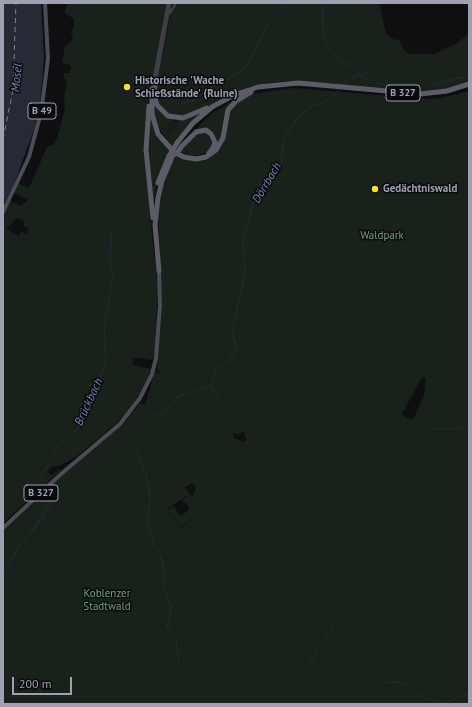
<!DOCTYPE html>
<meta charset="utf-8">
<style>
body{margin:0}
#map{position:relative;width:472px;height:707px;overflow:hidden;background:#0f0f11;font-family:"PT Sans",sans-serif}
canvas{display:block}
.frame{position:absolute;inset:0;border:4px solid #9fa1b3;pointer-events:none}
.scale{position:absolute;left:12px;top:677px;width:60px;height:18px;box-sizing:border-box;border:2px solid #9fa1b3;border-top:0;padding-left:5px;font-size:12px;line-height:14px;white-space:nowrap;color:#9fa1b3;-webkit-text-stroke:3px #0a0a0c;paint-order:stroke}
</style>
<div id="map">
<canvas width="472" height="707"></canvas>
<div class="frame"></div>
<div class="scale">200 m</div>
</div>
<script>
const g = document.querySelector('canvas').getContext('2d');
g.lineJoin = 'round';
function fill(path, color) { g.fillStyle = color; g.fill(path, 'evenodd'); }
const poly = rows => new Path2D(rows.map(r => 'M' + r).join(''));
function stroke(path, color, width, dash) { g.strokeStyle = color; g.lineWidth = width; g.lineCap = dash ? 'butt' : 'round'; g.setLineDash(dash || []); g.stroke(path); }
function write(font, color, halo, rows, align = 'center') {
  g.font = font + ' "PT Sans",sans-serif'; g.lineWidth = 3; g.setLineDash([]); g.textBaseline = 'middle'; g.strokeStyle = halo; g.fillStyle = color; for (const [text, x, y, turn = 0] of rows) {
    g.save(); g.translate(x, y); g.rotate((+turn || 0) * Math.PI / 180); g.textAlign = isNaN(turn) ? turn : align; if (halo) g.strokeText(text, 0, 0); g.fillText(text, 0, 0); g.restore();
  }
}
fill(poly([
 [172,120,176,122,177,127,172,133,167,130]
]), '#1b1b1e');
fill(poly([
 [70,3,166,3,145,121,152,237,158,286,155,350,152,360,139,358,133,359,133,365,151,369,142,390,129,410,118,422,76,457,61,465,50,468,47,472,52,475,65,466,3,523,3,215,10,201,21,206,28,200,14,193,19,184,29,188,47,147,54,144,57,139,65,108,64,98,67,83,64,78,64,73,69,73,71,66,62,62,65,47,73,39,71,33,74,25,74,19,65,13,66,7],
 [17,218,24,221,24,226,29,229,27,234,20,231,19,236,6,229],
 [178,3,379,3,386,33,392,39,399,40,404,50,410,54,434,54,456,44,469,34,469,81,446,89,422,92,283,81,251,86,187,116,173,116,160,108,155,96,156,88,170,16],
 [294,88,424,99,441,98,469,91,469,704,3,704,3,531,67,471,124,423,140,403,145,406,155,370,159,374,161,374,157,368,162,302,158,218,163,188,171,166,177,155,194,160,218,150,231,107,250,94],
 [422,377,426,378,424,395,414,418,410,420,402,414],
 [244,432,246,440,244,442,234,438,233,433,239,434],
 [192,483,196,488,192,497,185,487],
 [188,495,182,501,188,505,189,509,181,516,173,506,168,510,181,527,201,511,181,528,167,509],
 [154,98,175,120,172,120,167,130,171,133,176,127,177,119,205,110,186,128,172,146,158,127,154,115],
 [232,101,223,135,214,147,210,131,190,135,211,114],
 [149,112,152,122,170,150,157,184,154,201,148,157],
 [207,131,213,144,208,152,194,156,179,152,195,133]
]), '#19211b');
fill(poly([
 [3,3,41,3,44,58,40,103,35,127,13,187,3,205]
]), '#252a35');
stroke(poly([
 [322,3,324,38,328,46,340,60,354,67,361,76,371,80],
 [378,84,420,85],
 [343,85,354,76,360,76],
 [429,85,469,76],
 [177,108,182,103,194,100,208,90,242,71,250,61,266,27,288,3],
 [111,230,110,260,113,274],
 [246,355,253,361],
 [106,358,104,327,113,276],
 [198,390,210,385],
 [173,402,179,396,196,390],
 [226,407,220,402,211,385,214,379,215,370,228,361,237,348,233,336,233,326,245,275,243,240,253,204,262,187,281,164,284,138,298,117,313,105,319,105,326,101,340,89],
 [147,420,167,410,170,406],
 [433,429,456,429,469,426],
 [137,451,146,475,150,498,147,520,155,548],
 [52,458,57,448,81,425,84,412,95,392,106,361],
 [58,470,59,471],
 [40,478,51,461],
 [32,532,53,495],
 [157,551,158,552],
 [159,554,163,564,165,586],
 [4,573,17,549,42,520,58,492,58,484],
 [165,590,171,608,167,627,175,638],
 [176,640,179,661],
 [322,644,333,627],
 [319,648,320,647],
 [309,666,318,650],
 [386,682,404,683],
 [407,684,414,693,440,704],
 [460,697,469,694],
 [441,704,457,698]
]), '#252a35', 1);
stroke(poly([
 [3,139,13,90,16,3]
]), '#7186b3', 1, [5, 4]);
stroke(poly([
 [170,13,176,3],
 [155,85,170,3],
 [152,89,168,3]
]), '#3e3e46', 3);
stroke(poly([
 [3,212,29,157,41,113,48,59,45,3],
 [3,528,61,474,120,424,140,398,152,374,156,358,160,305,159,271]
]), '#4b4c55', 4);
stroke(poly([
 [155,85,154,95,157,105,168,116,183,118,207,108],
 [152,89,152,114,158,134,174,152,184,157,196,159,206,157,216,150,223,138,228,110,236,101,251,92],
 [149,106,146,150,153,218],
 [177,143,193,123,212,107,234,95,258,87,298,83,420,94,447,91,469,84],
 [182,146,196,132,206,130,211,134,215,142,213,148,209,153],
 [158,183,169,156],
 [159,271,155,225,158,198,162,181,173,155]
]), '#5b5c67', 5);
stroke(poly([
 [173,155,176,154,182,146],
 [169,156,177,143]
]), '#5b5c67', 5);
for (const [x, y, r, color] of [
 [127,87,4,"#ffe219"],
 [375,189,4,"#ffe219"]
]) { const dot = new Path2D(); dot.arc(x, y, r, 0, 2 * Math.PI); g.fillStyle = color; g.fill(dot); stroke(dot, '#0a0a0c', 1.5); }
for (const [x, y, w] of [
 [403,93,34],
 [42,111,28],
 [41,493,34]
]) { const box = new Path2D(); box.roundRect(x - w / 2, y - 8, w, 16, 3); g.fillStyle = '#0a0a0c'; g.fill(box); stroke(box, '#9fa1b3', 1); }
write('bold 10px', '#9fa1b3', null, [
 ["B 327",403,93],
 ["B 49",42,111],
 ["B 327",41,493]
]);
write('bold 11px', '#9fa1b3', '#0a0a0c', [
 ["Historische 'Wache",135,81],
 ["Schießstände' (Ruine)",135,94],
 ["Gedächtniswald",383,189]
], 'left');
write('11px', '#73a080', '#0a0a0c', [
 ["Waldpark",382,236],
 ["Koblenzer",107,594],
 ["Stadtwald",107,607]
]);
write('italic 12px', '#7186b3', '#0a0a0c', [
 ["Mosel",17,78,-84],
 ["Dörrbach",267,183,-59],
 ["Brückbach",89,402,-65]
]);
</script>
